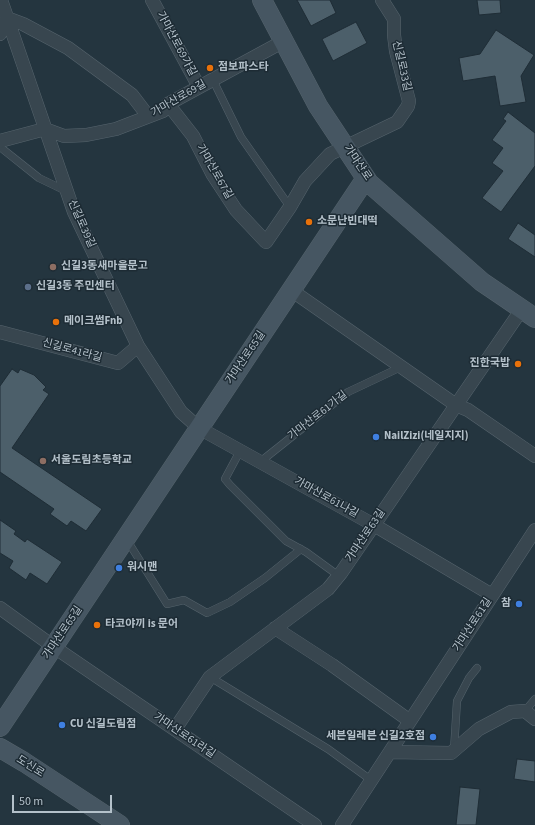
<!DOCTYPE html>
<meta charset="utf-8">
<style>
body{margin:0}
#map{position:relative;width:535px;height:825px;overflow:hidden;background:#24353f;font-family:"Source Sans 3",sans-serif}
canvas{display:block}
.scale{position:absolute;left:12px;top:795px;width:100px;height:18px;box-sizing:border-box;border:2px solid #b4c1ca;border-top:0;padding-left:5px;font-size:12px;line-height:14px;white-space:nowrap;color:#b4c1ca;-webkit-text-stroke:3px #1d2b34;paint-order:stroke}
</style>
<div id="map">
<canvas width="535" height="825"></canvas>
<div class="scale">50 m</div>
</div>
<script>
const g = document.querySelector('canvas').getContext('2d');
g.lineJoin = 'round';
function fill(path, color) { g.fillStyle = color; g.fill(path, 'evenodd'); }
const poly = rows => new Path2D(rows.map(r => 'M' + r).join(''));
function stroke(path, color, width, dash) { g.strokeStyle = color; g.lineWidth = width; g.lineCap = dash ? 'butt' : 'round'; g.setLineDash(dash || []); g.stroke(path); }
function write(font, color, halo, rows, align = 'center') {
  g.font = font + ' "Source Sans 3","Noto Sans KR",sans-serif'; g.lineWidth = 3; g.setLineDash([]); g.textBaseline = 'middle'; g.strokeStyle = halo; g.fillStyle = color; for (const [text, x, y, turn = 0] of rows) {
    g.save(); g.translate(x, y); g.rotate((+turn || 0) * Math.PI / 180); g.textAlign = isNaN(turn) ? turn : align; if (halo) g.strokeText(text, 0, 0); g.fillText(text, 0, 0); g.restore();
  }
}
const building = poly([
 [297,0,330,0,336,13,311,26,297,0],
 [477,0,500,0,501,13,479,15,477,0],
 [356,22,367,43,333,61,322,39,356,22],
 [496,30,534,55,521,76,526,102,500,106,495,76,463,81,459,58,480,54,496,30],
 [508,112,535,133,535,166,501,212,482,198,503,171,492,163,503,148,492,140,506,121,503,119,508,112],
 [518,223,535,235,535,257,508,239,518,223],
 [12,369,18,373,20,369,34,375,46,387,43,390,49,394,12,448,102,509,86,531,71,521,67,526,50,514,54,509,0,472,0,386,12,369],
 [0,520,16,531,14,534,25,542,27,539,62,562,47,584,30,573,26,580,9,568,13,561,0,553,0,520],
 [517,759,535,761,535,782,514,779,517,759],
 [460,787,480,789,476,825,456,825,460,787]
]);
fill(building, '#4c5f6a');
stroke(building, '#1f2d36', 1);
const lane = poly([
 [213,80,241,137,290,207],
 [0,147,39,178,66,191],
 [240,451,225,479,230,485,286,541,306,552,339,576],
 [260,462,348,392,401,367],
 [127,540,167,604,184,600,207,613,230,602,265,578,301,549],
 [210,677,328,749,371,780],
 [525,711,535,699],
 [454,750,457,701,469,678,477,668]
]);
const street = poly([
 [1,0,74,212,138,346,181,412,199,428,374,525,492,595],
 [152,0,199,87],
 [0,34,7,18,23,24,68,48,132,95,148,116],
 [168,104,193,136,213,175,236,210,266,242,290,207,305,181,330,154,397,122,408,106,409,101,396,51,394,35,394,19,382,0],
 [0,141,45,129,64,136,86,135,116,129,163,111,168,104,284,41],
 [291,290,456,405,468,410,535,456],
 [0,332,118,363,138,346],
 [0,608,54,647,315,825],
 [275,628,332,665,410,721],
 [175,729,210,677,328,589,341,573,522,309],
 [390,752,451,753,479,729,511,712,525,711,535,719],
 [342,825,535,530]
]);
const secondary = poly([
 [262,0,318,106,369,183,482,282,535,318],
 [0,727,366,178],
 [0,748,24,762,120,825]
]);
stroke(lane, '#56646d', 8);
stroke(street, '#56646d', 14);
stroke(secondary, '#56646d', 20);
stroke(lane, '#38464f', 7);
stroke(street, '#38464f', 13);
stroke(secondary, '#465662', 19);
for (const [x, y, r, color] of [
 [210,68,4,"#e8710a"],
 [309,222,4,"#e8710a"],
 [53,267,4,"#8d6e63"],
 [28,287,4,"#5c6f8a"],
 [56,322,4,"#e8710a"],
 [518,364,4,"#e8710a"],
 [376,437,4,"#3f7fe0"],
 [43,461,4,"#8d6e63"],
 [119,568,4,"#3f7fe0"],
 [519,604,4,"#3f7fe0"],
 [97,625,4,"#e8710a"],
 [62,725,4,"#3f7fe0"],
 [433,737,4,"#3f7fe0"]
]) { const dot = new Path2D(); dot.arc(x, y, r, 0, 2 * Math.PI); g.fillStyle = color; g.fill(dot); stroke(dot, '#1d2b34', 1.5); }
write('11px', '#b4c1ca', '#1d2b34', [
 ["가마산로69가길",176,44,62],
 ["신길로33길",401,66,77],
 ["가마산로69길",179,99,-30],
 ["가마산로",357,163,56],
 ["가마산로67길",214,172,60],
 ["신길로39길",81,224,66],
 ["신길로41라길",72,351,15],
 ["가마산로65길",246,358,-56],
 ["가마산로61가길",318,416,-38],
 ["가마산로61나길",326,498,29],
 ["가마산로63길",366,536,-56],
 ["가마산로61길",473,625,-57],
 ["가마산로65길",63,633,-56],
 ["가마산로61라길",184,736,34],
 ["도신로",30,767,32]
]);
write('bold 11px', '#b4c1ca', '#1d2b34', [
 ["점보파스타",218,68],
 ["소문난빈대떡",317,222],
 ["신길3동새마을문고",61,267],
 ["신길3동 주민센터",36,287],
 ["메이크썸Fnb",64,322],
 ["진한국밥",510,364,"right"],
 ["NailZizi(네일지지)",384,437],
 ["서울도림초등학교",51,461],
 ["워시맨",127,568],
 ["참",511,604,"right"],
 ["타코야끼 is 문어",105,625],
 ["CU 신길도림점",70,725],
 ["세븐일레븐 신길2호점",425,737,"right"]
], 'left');
</script>
